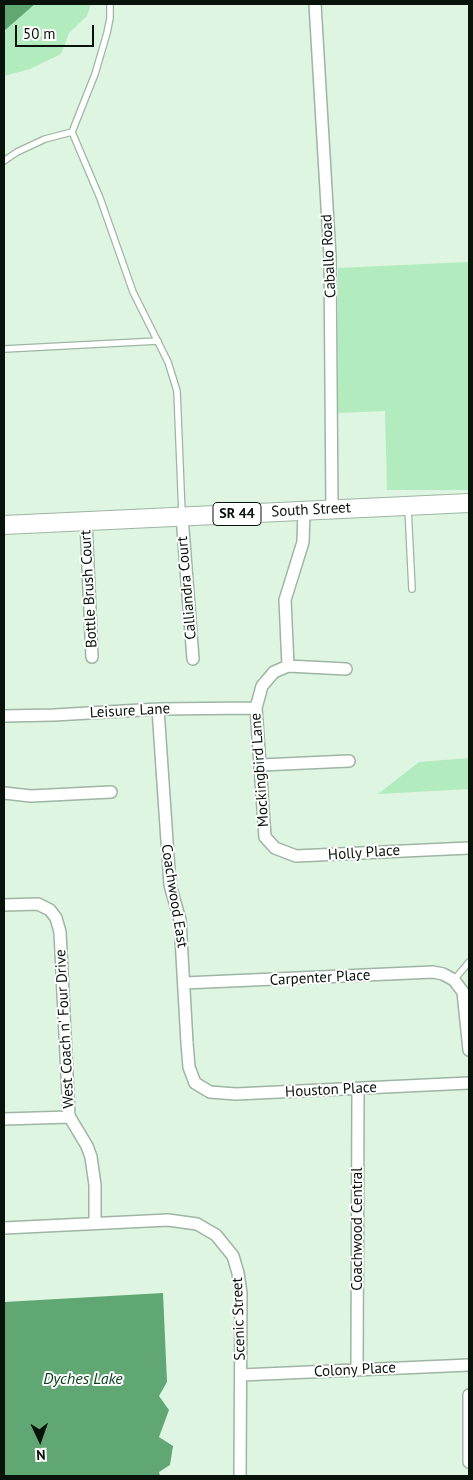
<!DOCTYPE html>
<style>
body{margin:0}
#map{position:relative;width:473px;height:1480px;overflow:hidden;background:#ddf5e1;font-family:"PT Sans",sans-serif}
canvas{display:block}
.frame{position:absolute;inset:0;border:5px solid #09120b;pointer-events:none}
.north{position:absolute;left:15px;top:1415px;width:50px;height:50px;-webkit-text-stroke:4px #fff;paint-order:stroke;rotate:177deg;font-size:14px;font-weight:700;line-height:20px;text-align:center;color:#09120b}
.north::after{content:'';display:block;margin:auto;width:18px;height:22px;background:#09120b;clip-path:polygon(50% 0,100% 100%,50% 72%,0 100%)}
.scale{position:absolute;left:15px;top:25px;width:79px;height:22px;box-sizing:border-box;border:2px solid #09120b;border-top:0;padding-left:6px;font-size:15px;line-height:18px;white-space:nowrap;color:#09120b;-webkit-text-stroke:4px #fff;paint-order:stroke}
</style>
<div id="map">
<canvas width="473" height="1480"></canvas>
<div class="frame"></div>
<div class="north">N</div>
<div class="scale">50 m</div>
</div>
<script>
const g = document.querySelector('canvas').getContext('2d');
g.lineJoin = 'round';
function fill(path, color) { g.fillStyle = color; g.fill(path, 'evenodd'); }
const poly = rows => new Path2D(rows.map(r => 'M' + r).join(''));
function stroke(path, color, width, dash) { g.strokeStyle = color; g.lineWidth = width; g.lineCap = dash ? 'butt' : 'round'; g.setLineDash(dash || []); g.stroke(path); }
function write(font, color, halo, rows, align = 'center') {
  g.font = font + ' "PT Sans",sans-serif'; g.lineWidth = 4; g.setLineDash([]); g.textBaseline = 'middle'; g.strokeStyle = halo; g.fillStyle = color; for (const [text, x, y, turn = 0] of rows) {
    g.save(); g.translate(x, y); g.rotate((+turn || 0) * Math.PI / 180); g.textAlign = isNaN(turn) ? turn : align; if (halo) g.strokeText(text, 0, 0); g.fillText(text, 0, 0); g.restore();
  }
}
fill(poly([
 [35,4,91,4,87,16,69,33,61,54,30,69,4,76,4,31],
 [469,262,469,490,387,490,385,411,338,413,338,268],
 [469,758,469,789,378,794,419,762]
]), '#b1ebbe');
fill(poly([
 [4,4,35,4,4,31],
 [163,1293,167,1382,159,1396,169,1410,159,1437,173,1446,170,1465,159,1472,160,1476,4,1476,4,1302]
]), '#61a774');
const service = poly([
 [110,4,110,18,107,33,95,74,72,132,100,198,133,292,168,362,177,391,182,514],
 [4,161,17,152,45,139,72,132],
 [4,349,158,341],
 [408,508,412,589],
 [454,980,469,962]
]);
const minor = poly([
 [315,4,330,257,332,509],
 [182,516,193,659],
 [86,521,92,657],
 [288,666,285,600,303,542,304,511],
 [346,669,288,666,274,672,262,686,256,708,265,837,275,848,296,856,469,848],
 [158,709,170,885,180,920,187,1043,189,1067,195,1083,210,1092,236,1094,469,1083],
 [4,716,54,715,158,709,256,708],
 [261,765,349,761],
 [4,793,31,796,111,792],
 [4,905,38,904,50,910,56,918,60,932,69,1116,87,1146,91,1157,95,1185,95,1223],
 [184,983,433,972,443,974,454,980,463,992,469,1050],
 [4,1119,70,1117],
 [4,1228,168,1220,197,1224,216,1235,233,1256,238,1273,241,1293,240,1476],
 [357,1370,358,1089],
 [241,1375,469,1365],
 [469,1395,469,1462]
]);
const primary = poly([
 [4,525,469,503]
]);
stroke(service, '#9db5a2', 8);
stroke(minor, '#9db5a2', 14);
stroke(primary, '#9db5a2', 20);
stroke(service, '#fff', 5.5);
stroke(minor, '#fff', 11);
stroke(primary, '#fff', 18);
for (const [x, y, w] of [
 [237,514,48]
]) { const box = new Path2D(); box.roundRect(x - w / 2, y - 11.5, w, 23, 4); g.fillStyle = '#fff'; g.fill(box); stroke(box, '#09120b', 1); }
write('bold 14px', '#09120b', null, [
 ["SR 44",237,514]
]);
write('15px', '#09120b', '#fff', [
 ["Caballo Road",329,256,-93],
 ["South Street",311,510,-3],
 ["Calliandra Court",187,588,-95],
 ["Bottle Brush Court",89,589,-93],
 ["Leisure Lane",130,711,-3],
 ["Mockingbird Lane",260,770,-94],
 ["Holly Place",364,853,-4],
 ["Coachwood East",174,896,81],
 ["Carpenter Place",320,978,-3],
 ["West Coach n' Four Drive",65,1029,-93],
 ["Houston Place",331,1090,-3],
 ["Coachwood Central",358,1229,-90],
 ["Scenic Street",239,1319,-92],
 ["Colony Place",355,1370,-3]
]);
write('italic 16px', '#0a411f', '#fff', [
 ["Dyches Lake",83,1379]
]);
</script>
